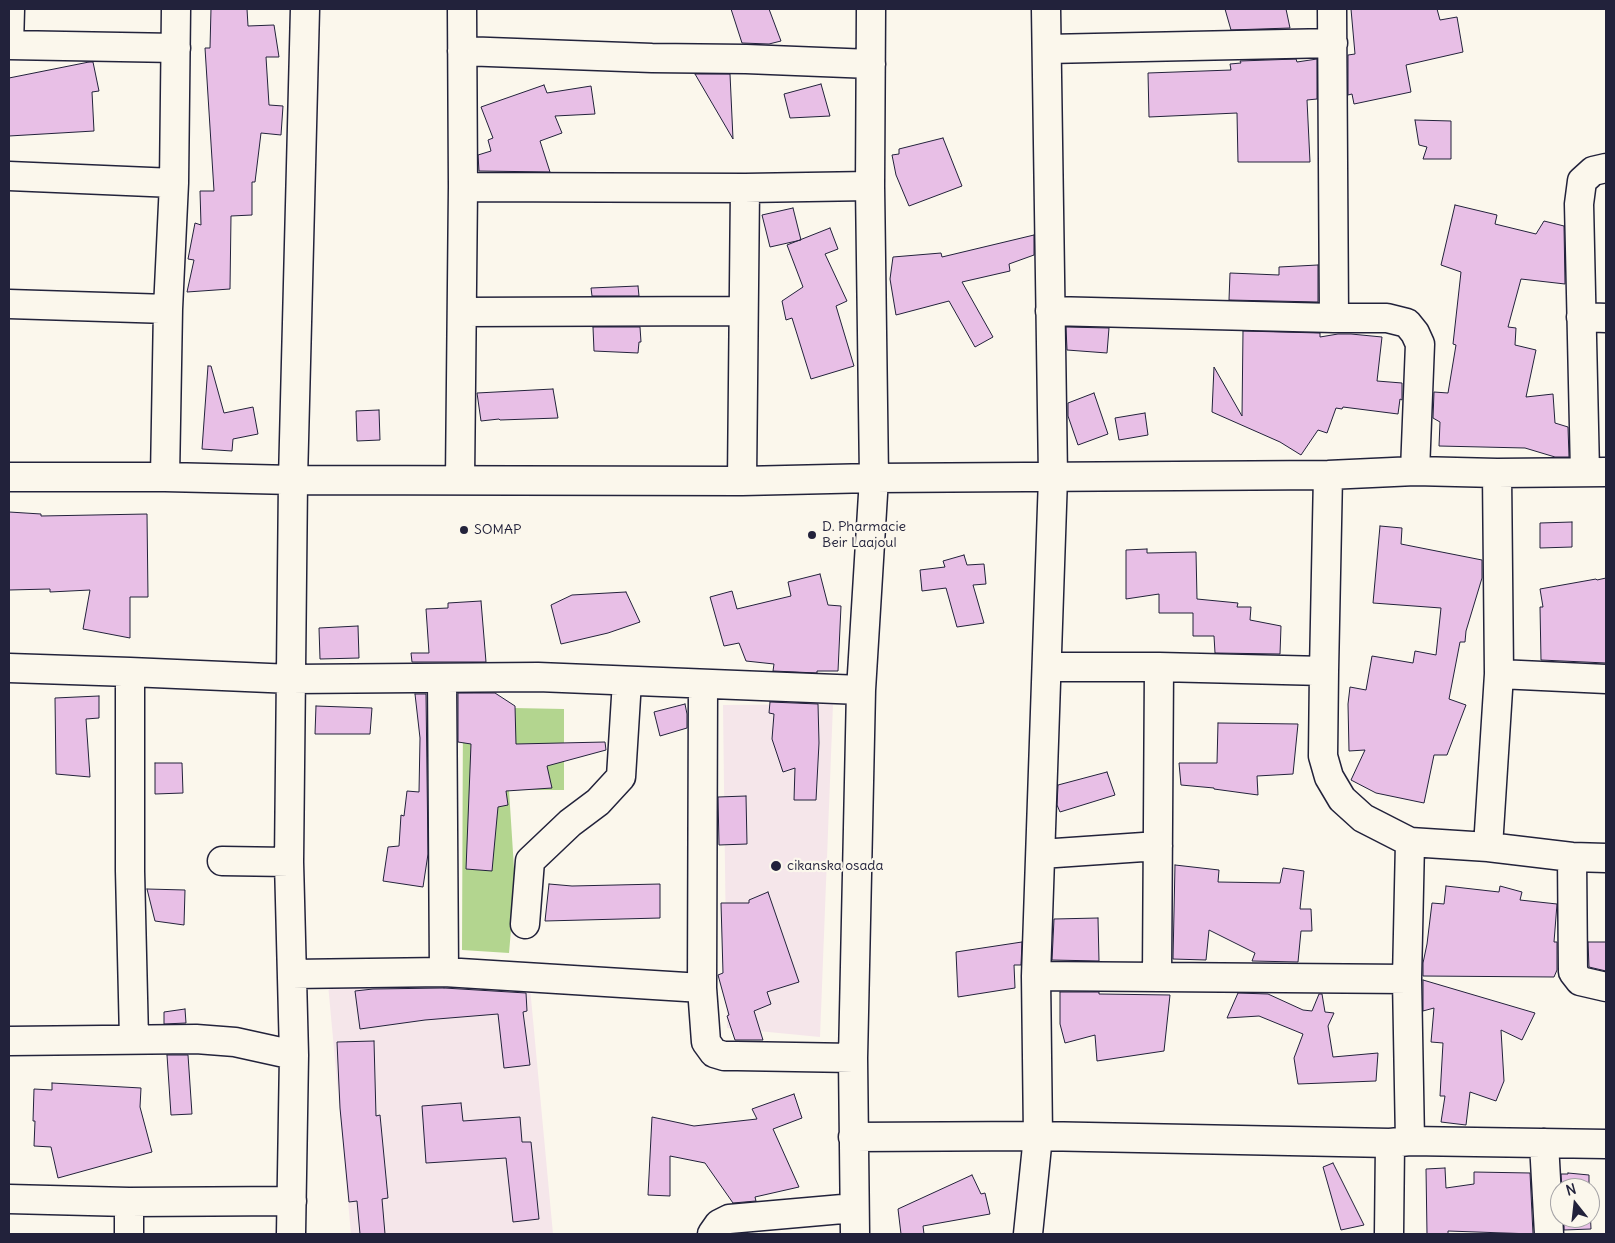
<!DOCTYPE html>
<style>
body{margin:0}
#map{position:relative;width:1615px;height:1243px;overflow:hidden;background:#fbf7ec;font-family:Delius,sans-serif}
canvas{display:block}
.frame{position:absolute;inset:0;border:10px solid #22223b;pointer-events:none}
.north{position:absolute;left:1550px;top:1178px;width:50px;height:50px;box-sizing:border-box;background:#fbf7ec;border:1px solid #a4a2a5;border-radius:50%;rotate:344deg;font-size:14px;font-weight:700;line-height:20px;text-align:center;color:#22223b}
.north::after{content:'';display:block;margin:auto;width:18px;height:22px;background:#22223b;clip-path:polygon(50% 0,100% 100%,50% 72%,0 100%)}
</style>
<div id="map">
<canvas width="1615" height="1243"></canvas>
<div class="frame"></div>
<div class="north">N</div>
</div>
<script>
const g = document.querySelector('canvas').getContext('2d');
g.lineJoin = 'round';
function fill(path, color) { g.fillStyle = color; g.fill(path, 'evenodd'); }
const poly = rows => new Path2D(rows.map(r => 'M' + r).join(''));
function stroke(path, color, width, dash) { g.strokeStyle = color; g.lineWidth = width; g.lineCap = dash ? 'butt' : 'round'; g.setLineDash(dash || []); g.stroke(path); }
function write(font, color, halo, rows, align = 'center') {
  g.font = font + ' Delius,sans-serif'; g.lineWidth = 4.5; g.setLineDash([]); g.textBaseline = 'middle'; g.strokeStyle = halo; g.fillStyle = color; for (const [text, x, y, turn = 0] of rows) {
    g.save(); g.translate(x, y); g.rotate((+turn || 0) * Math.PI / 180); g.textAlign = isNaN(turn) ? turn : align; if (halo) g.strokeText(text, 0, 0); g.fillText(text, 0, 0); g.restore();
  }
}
fill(poly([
 [833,704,820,1037,727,1028,723,705],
 [528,966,553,1234,351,1234,328,984]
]), '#f5e6ea');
fill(poly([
 [463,707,564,709,564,790,509,790,515,884,509,953,462,950]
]), '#b3d58f');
const building = poly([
 [211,9,247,9,248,26,274,25,279,57,266,57,269,105,283,106,281,135,261,133,255,182,252,182,252,215,231,216,230,289,187,292,194,260,188,259,195,223,201,225,200,191,214,191,205,48,210,48,211,9],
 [731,9,769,9,781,41,769,44,742,43,731,9],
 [1225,9,1286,9,1290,28,1231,30,1225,9],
 [1351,9,1437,9,1440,20,1457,17,1463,52,1406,65,1411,92,1354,104,1352,94,1348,95,1348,55,1355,54,1351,9],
 [1296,59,1297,62,1317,59,1317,99,1307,100,1310,162,1238,162,1237,113,1149,117,1148,73,1231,70,1230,64,1241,63,1240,61,1296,59],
 [89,62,93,62,99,91,92,92,94,131,9,136,9,78,89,62],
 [695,74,730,74,733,139,695,74],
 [821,84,830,116,790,118,784,94,821,84],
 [544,85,547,93,591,86,595,114,555,116,562,133,540,141,550,172,479,171,478,155,491,151,488,140,493,138,481,107,544,85],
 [1415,120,1451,121,1451,159,1423,159,1427,147,1419,145,1415,120],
 [943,138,962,186,909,206,896,175,892,155,899,154,899,149,943,138],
 [1455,205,1497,215,1495,224,1536,234,1544,221,1564,226,1565,284,1521,279,1508,327,1516,328,1515,345,1536,350,1526,397,1553,394,1555,423,1568,427,1569,457,1555,457,1525,448,1439,446,1440,422,1433,418,1434,392,1448,393,1456,345,1453,344,1461,272,1441,265,1455,205],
 [793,208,801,240,770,247,762,215,793,208],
 [830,228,838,249,825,254,847,301,836,306,854,366,811,379,792,318,786,320,782,301,803,287,787,245,830,228],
 [1034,235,1034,255,1009,264,1010,271,962,282,993,337,975,347,949,301,896,315,890,279,893,257,941,253,942,257,1034,235],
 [1318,265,1318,302,1229,300,1230,273,1279,275,1279,267,1318,265],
 [638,286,639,296,592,296,591,288,638,286],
 [593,327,640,327,641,342,639,342,638,353,594,351,593,327],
 [1066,327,1109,328,1107,353,1067,350,1066,327],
 [1243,331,1320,333,1320,337,1338,334,1351,334,1382,337,1377,381,1402,383,1402,400,1400,399,1398,414,1343,407,1342,409,1336,408,1327,433,1318,430,1301,455,1280,442,1212,412,1214,367,1242,416,1243,331],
 [208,366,211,366,224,413,253,407,258,434,233,439,232,451,202,449,208,366],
 [553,389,558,418,500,420,499,419,481,421,477,393,553,389],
 [1094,393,1108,434,1078,445,1068,416,1068,403,1094,393],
 [379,410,380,440,357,441,356,411,379,410],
 [1145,413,1148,435,1119,440,1115,418,1145,413],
 [9,512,41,514,41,516,147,514,148,597,130,597,130,638,83,629,90,590,50,592,50,589,9,590,9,512],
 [1572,522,1572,547,1540,548,1540,523,1572,522],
 [1380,526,1402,528,1401,544,1482,560,1482,578,1466,631,1465,642,1460,642,1449,699,1466,705,1447,755,1434,755,1424,803,1376,793,1351,780,1365,750,1349,751,1348,704,1350,687,1366,690,1372,656,1413,663,1415,651,1436,655,1441,608,1373,603,1380,526],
 [1147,549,1147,553,1196,552,1197,599,1238,603,1237,607,1251,607,1250,620,1281,626,1280,654,1215,653,1214,636,1193,636,1193,613,1159,613,1159,594,1126,599,1126,550,1147,549],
 [964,555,967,565,984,564,986,584,973,585,984,623,957,627,946,588,922,591,920,570,945,567,943,561,964,555],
 [820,574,828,605,841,606,838,671,817,671,817,673,773,671,774,664,746,661,739,643,724,646,710,597,732,591,737,609,791,596,788,582,820,574],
 [1606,578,1606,663,1541,660,1540,607,1543,607,1540,589,1596,579,1597,580,1606,578],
 [626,592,640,622,608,633,561,644,551,605,572,595,626,592],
 [481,601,486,662,412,662,411,653,429,653,426,609,448,608,448,603,481,601],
 [358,626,359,658,320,659,319,628,358,626],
 [458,693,495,693,515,706,516,744,605,742,606,750,547,766,552,788,506,791,508,805,498,807,492,871,466,869,471,744,458,742,458,693],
 [415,694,426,694,428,854,423,887,383,881,388,847,399,846,401,815,404,816,407,791,419,792,420,738,415,694],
 [99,696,99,718,86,719,90,777,56,774,55,698,99,696],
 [770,702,818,704,819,743,816,800,794,800,795,768,783,772,772,739,774,714,769,713,770,702],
 [685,704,687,714,687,728,660,736,654,712,685,704],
 [316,706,372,708,370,734,315,734,316,706],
 [1218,723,1298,724,1293,774,1257,776,1258,795,1214,789,1214,788,1181,785,1179,763,1217,763,1218,723],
 [155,763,182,763,183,793,155,794,155,763],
 [1107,772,1115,795,1060,812,1057,805,1058,785,1107,772],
 [746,796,747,844,719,845,718,797,746,796],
 [1175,865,1219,870,1218,882,1280,883,1283,868,1304,871,1300,909,1311,909,1312,931,1301,931,1298,962,1252,961,1255,953,1209,930,1206,960,1173,959,1175,865],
 [549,884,572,886,660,884,660,918,545,921,549,884],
 [1446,886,1499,892,1500,886,1522,892,1520,900,1557,904,1554,942,1557,942,1557,970,1554,977,1423,976,1423,963,1427,944,1432,903,1444,904,1446,886],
 [147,889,185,890,184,925,155,921,147,889],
 [768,892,799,982,767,992,771,1004,754,1011,763,1040,735,1040,727,1016,729,1015,718,975,723,973,721,903,749,903,749,900,768,892],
 [1098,918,1099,961,1052,960,1054,919,1098,918],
 [1022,942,1021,965,1014,965,1015,988,958,997,956,952,1022,942],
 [1588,942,1606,942,1606,971,1589,967,1588,942],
 [1423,980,1535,1013,1522,1040,1501,1030,1504,1081,1496,1101,1470,1092,1466,1125,1441,1122,1445,1096,1440,1096,1443,1043,1431,1042,1434,1008,1423,1011,1423,980],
 [444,988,526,993,527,1011,523,1012,530,1065,504,1068,498,1014,425,1020,360,1029,355,991,373,989,444,988],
 [1060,992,1099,992,1099,994,1170,995,1164,1051,1097,1061,1095,1035,1065,1043,1060,1024,1060,992],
 [1238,993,1268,994,1303,1010,1312,1011,1319,994,1322,994,1325,1012,1334,1013,1328,1026,1333,1057,1378,1053,1376,1081,1298,1084,1294,1058,1303,1034,1259,1016,1227,1018,1238,993],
 [185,1009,186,1023,164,1024,164,1012,185,1009],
 [374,1041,376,1116,380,1115,388,1198,382,1199,385,1234,360,1234,357,1201,349,1202,340,1108,337,1042,374,1041],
 [167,1055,188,1055,192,1114,171,1115,167,1055],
 [52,1083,141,1088,140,1107,152,1152,58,1178,51,1147,34,1146,35,1121,33,1121,34,1089,52,1090,52,1083],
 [794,1094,802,1118,773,1129,799,1187,755,1197,756,1201,733,1203,705,1163,670,1156,670,1196,648,1195,652,1117,694,1126,757,1119,752,1109,794,1094],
 [461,1103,463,1121,520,1117,522,1142,531,1142,539,1219,513,1222,506,1158,426,1163,422,1106,461,1103],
 [1333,1163,1364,1225,1341,1230,1323,1167,1333,1163],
 [1445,1168,1446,1188,1474,1184,1474,1172,1530,1173,1533,1234,1448,1231,1448,1234,1427,1234,1426,1169,1445,1168],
 [1568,1173,1589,1175,1589,1188,1562,1188,1561,1174,1568,1174,1568,1173],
 [972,1175,981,1194,985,1193,990,1214,923,1226,924,1234,901,1234,898,1209,972,1175],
 [1590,1207,1591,1229,1564,1230,1564,1218,1590,1218,1590,1207]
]);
fill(building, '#e8bfe6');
stroke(building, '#22223b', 1);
const minor = poly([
 [1332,9,1334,318],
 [9,45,176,48],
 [9,45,10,9],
 [1047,49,1333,43],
 [462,51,652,58,746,59,871,64],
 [9,176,174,183],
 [463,187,745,188,870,186],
 [9,304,168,309],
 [1050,311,1334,318,1387,318,1407,323,1415,333,1420,344,1415,471],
 [462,312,743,311],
 [1581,317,1606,318],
 [1585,472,1579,204,1582,181,1593,171,1606,168],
 [1328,475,1324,671,1323,756,1329,777,1342,799,1363,818,1410,842,1488,847,1572,857,1606,858],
 [9,477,165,477,293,480,742,481,874,478,1328,475,1415,471,1497,473,1606,472],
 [165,477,168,309,174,183,176,9],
 [460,480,463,187,462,9],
 [742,481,745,188],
 [1047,667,1159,667,1324,671],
 [9,668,130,672,292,679,538,677,861,690],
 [130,672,130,871,134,1039],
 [1499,674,1606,679],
 [442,679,444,972],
 [1488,847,1499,674,1497,473],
 [1041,854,1158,846],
 [1572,857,1573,972,1580,981,1606,987],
 [222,861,289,862],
 [525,924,530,861,570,823,598,802,621,777,627,681],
 [292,974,444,972,702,988,706,1042,714,1053,724,1056,737,1056,853,1058],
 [1036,976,1407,979],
 [1157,976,1159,667],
 [702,988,703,684],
 [9,1041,196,1039,235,1042,294,1055],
 [853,1137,1038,1136,1390,1143,1410,1141,1606,1144],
 [1410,1141,1407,979,1410,842],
 [1544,1143,1549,1234],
 [9,1199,129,1202,292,1201],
 [129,1234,129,1202],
 [291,1234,294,1055,289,862,293,480,305,9],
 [712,1234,719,1224,729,1219,854,1208],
 [855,1234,853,1058,861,690,874,478,870,186,871,9],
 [1028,1234,1038,1136,1036,976,1053,477,1046,9],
 [1389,1234,1390,1143]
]);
stroke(minor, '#22223b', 31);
stroke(minor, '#fbf7ec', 28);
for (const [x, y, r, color] of [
 [464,530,5,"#22223b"],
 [812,535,5,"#22223b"],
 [776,866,6,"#22223b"]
]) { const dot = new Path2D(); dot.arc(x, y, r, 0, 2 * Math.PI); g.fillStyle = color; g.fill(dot); stroke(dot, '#fbf7ec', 2); }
write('14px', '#22223b', '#fbf7ec', [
 ["D. Pharmacie",822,527],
 ["Beir Laajoul",822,543],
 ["SOMAP",474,530],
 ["cikanska osada",787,866]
], 'left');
</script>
